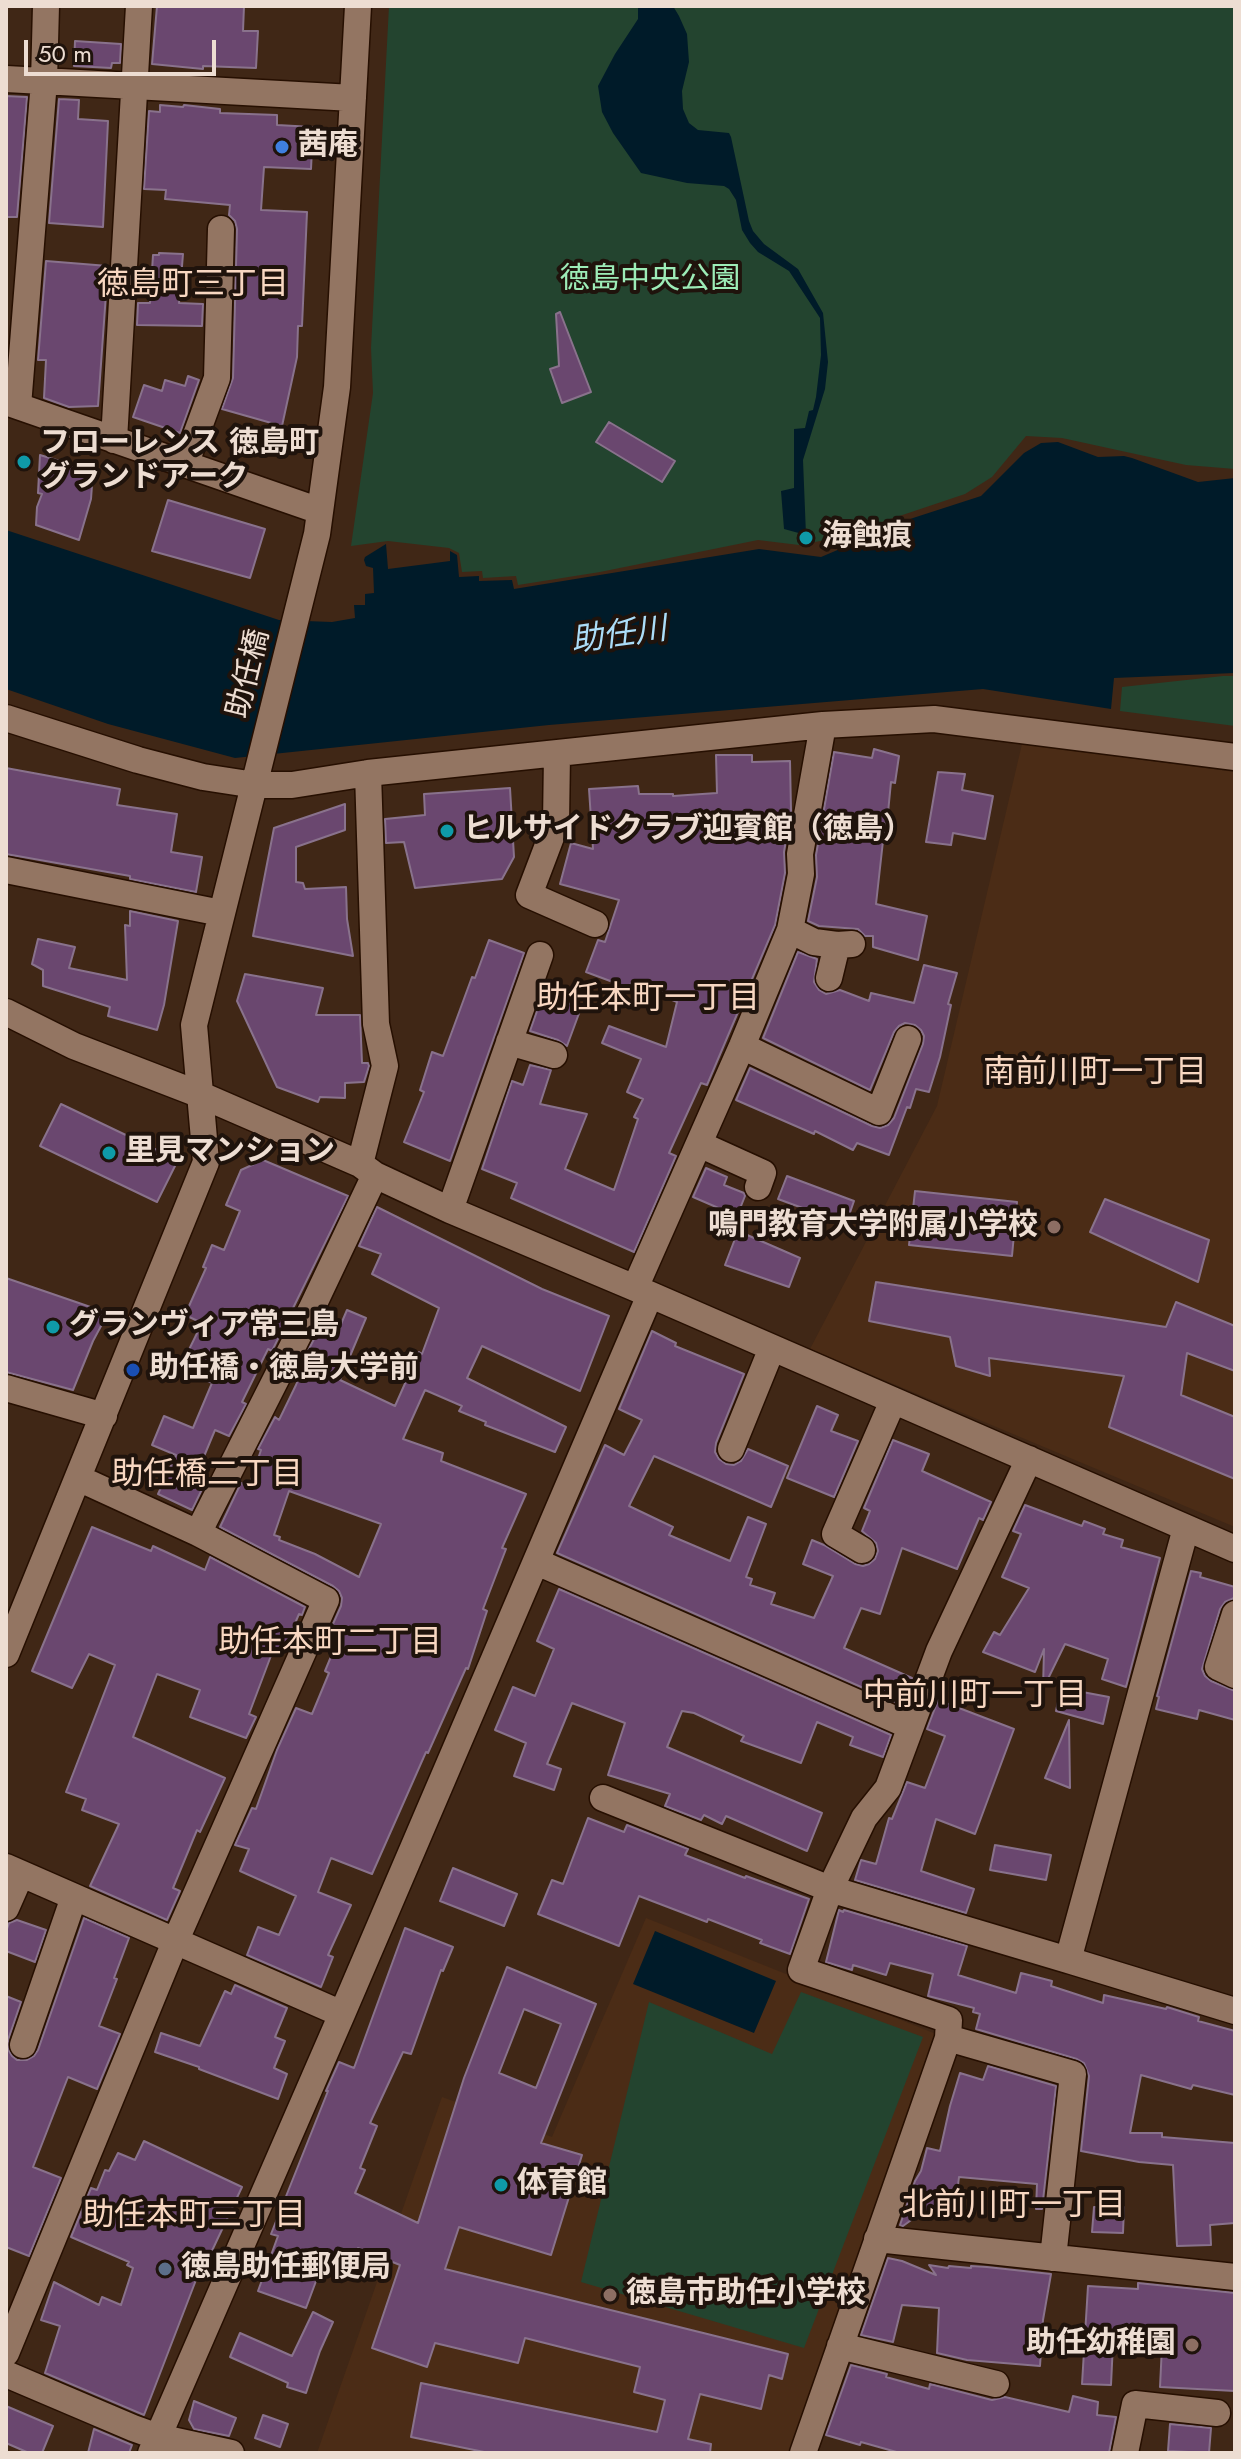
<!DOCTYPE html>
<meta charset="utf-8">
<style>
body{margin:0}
#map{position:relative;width:1241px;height:2459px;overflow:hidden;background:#402716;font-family:Jost,sans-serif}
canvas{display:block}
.frame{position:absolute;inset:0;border:8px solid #edddd2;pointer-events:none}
.scale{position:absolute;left:24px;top:40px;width:192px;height:36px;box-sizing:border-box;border:4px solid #edddd2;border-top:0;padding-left:10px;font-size:24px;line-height:28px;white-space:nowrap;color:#edddd2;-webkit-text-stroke:6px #1f130c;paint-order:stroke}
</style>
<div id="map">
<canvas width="1241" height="2459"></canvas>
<div class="frame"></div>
<div class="scale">50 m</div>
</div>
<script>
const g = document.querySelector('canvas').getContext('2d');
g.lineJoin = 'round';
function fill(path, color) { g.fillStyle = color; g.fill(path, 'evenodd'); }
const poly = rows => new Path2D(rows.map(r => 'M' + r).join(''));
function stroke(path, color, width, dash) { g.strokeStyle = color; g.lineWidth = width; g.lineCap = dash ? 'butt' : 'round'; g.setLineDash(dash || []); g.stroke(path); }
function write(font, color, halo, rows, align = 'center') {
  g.font = font + ' Jost,"Noto Sans JP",sans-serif'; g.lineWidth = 8; g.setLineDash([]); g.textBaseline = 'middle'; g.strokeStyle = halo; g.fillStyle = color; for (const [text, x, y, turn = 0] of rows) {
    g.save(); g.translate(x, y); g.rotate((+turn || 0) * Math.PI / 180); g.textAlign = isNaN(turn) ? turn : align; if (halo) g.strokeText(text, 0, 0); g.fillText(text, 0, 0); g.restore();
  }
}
fill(poly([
 [1022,744,1235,772,1235,1527,810,1349,937,1106],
 [646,1918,936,2034,792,2453,317,2453,442,2097,552,2137]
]), '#4b2c16');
fill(poly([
 [389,6,1235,6,1235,469,1186,465,1062,438,1026,436,992,477,965,494,831,539,799,545,758,540,600,572,518,585,516,576,483,578,482,571,462,572,459,553,449,548,388,541,351,546,373,393,371,348],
 [1223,676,1235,676,1235,726,1120,711,1122,687],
 [801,1992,923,2037,804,2348,581,2282,649,2002,772,2054]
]), '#23442f');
fill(poly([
 [638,6,673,6,679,16,687,34,689,62,682,91,683,109,689,123,698,130,729,133,731,137,749,221,753,231,764,244,798,269,823,313,828,362,825,389,803,460,806,535,784,529,781,491,794,488,794,429,805,428,809,411,813,410,816,397,821,355,820,318,789,271,758,252,750,243,742,230,736,200,729,189,724,186,687,183,641,173,613,133,602,112,598,86,615,54,638,19],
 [1058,442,1098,457,1124,456,1132,458,1198,482,1235,478,1235,673,1114,678,1111,709,983,689,549,725,235,758,108,724,6,689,6,530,279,620,332,622,355,618,354,605,365,605,365,594,374,593,373,568,366,566,364,560,365,557,386,544,388,569,450,561,450,551,457,555,459,577,479,576,479,581,512,580,514,589,759,549,821,557,913,518,981,496,1024,453,1041,443],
 [655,1931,776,1981,754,2033,633,1984]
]), '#001b29');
const building = poly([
 [157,6,244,6,243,31,258,31,256,68,203,66,203,69,152,64,157,6],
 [75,41,121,44,120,63,112,63,111,68,74,66,75,41],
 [6,96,27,97,17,217,6,217,6,96],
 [59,99,79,100,78,119,108,121,103,227,49,223,59,99],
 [160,105,183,107,184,105,220,109,220,113,277,115,277,125,313,127,311,169,264,167,261,210,307,212,302,326,298,326,297,357,282,426,222,409,233,378,237,229,235,221,229,215,230,205,165,199,166,190,144,189,149,111,160,112,160,105],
 [159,253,183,254,179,303,203,304,202,326,137,325,138,303,150,303,153,255,159,255,159,253],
 [46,261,108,266,98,406,69,407,44,398,46,360,38,360,46,261],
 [560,312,591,392,562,403,550,369,559,366,556,314,560,312],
 [188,376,199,380,180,433,133,417,144,385,162,391,165,380,185,386,188,376],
 [609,422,675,461,662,482,596,442,609,422],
 [40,455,93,471,91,499,79,540,36,525,37,507,42,494,38,493,40,455],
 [168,500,265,529,250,578,152,551,168,500],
 [874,749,899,756,895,783,891,782,887,823,885,823,876,904,927,916,918,960,873,947,873,936,865,936,858,929,819,926,808,921,817,877,816,855,834,752,872,758,874,749],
 [716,755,752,755,752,762,790,761,791,811,784,852,785,873,775,925,707,1085,701,1083,669,1153,676,1156,634,1252,511,1198,517,1183,482,1169,512,1081,523,1085,530,1065,551,1070,540,1104,587,1114,565,1169,614,1190,638,1119,634,1117,643,1099,627,1092,641,1059,602,1043,609,1026,666,1047,677,1002,631,983,629,988,586,972,598,940,605,942,619,900,560,884,571,843,593,849,589,789,638,786,639,794,673,794,673,796,717,793,716,755],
 [6,768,120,789,117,805,177,814,171,852,202,857,196,892,130,879,130,876,6,854,6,768],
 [938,772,965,774,962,790,993,796,985,839,953,833,951,845,926,842,938,772],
 [510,788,514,857,502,879,415,888,404,842,386,843,385,819,425,815,424,794,510,788],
 [345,804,345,830,296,847,296,882,303,883,305,889,346,887,347,919,353,956,253,936,274,828,345,804],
 [130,911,178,921,164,1005,157,1030,108,1016,110,1007,43,986,43,970,32,964,38,939,75,947,69,968,127,980,125,925,130,926,130,911],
 [489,940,524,953,450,1161,404,1142,424,1092,420,1090,432,1052,443,1056,472,977,475,978,489,940],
 [798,952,817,959,814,982,819,990,826,994,840,990,869,1001,871,993,914,1003,924,965,957,973,948,1004,951,1005,940,1057,929,1092,916,1089,910,1108,907,1107,889,1155,857,1143,853,1150,815,1131,814,1134,736,1100,750,1068,872,1126,880,1128,888,1125,894,1118,923,1044,924,1036,921,1030,915,1025,905,1023,899,1026,894,1032,870,1090,763,1038,798,952],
 [245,974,323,988,316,1015,360,1015,362,1063,368,1063,369,1066,364,1082,345,1083,345,1098,320,1097,318,1102,277,1087,237,1001,245,974],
 [543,994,581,1008,567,1046,558,1040,530,1031,543,994],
 [61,1104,178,1160,157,1202,40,1146,61,1104],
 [263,1160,348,1196,272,1351,268,1349,242,1402,246,1404,229,1436,215,1430,195,1478,205,1483,192,1510,158,1494,176,1455,152,1445,164,1416,193,1428,212,1383,180,1368,202,1323,185,1315,206,1268,203,1267,212,1245,224,1250,240,1211,226,1205,241,1170,263,1160],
 [706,1168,727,1177,724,1185,744,1193,745,1196,737,1216,693,1197,706,1168],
 [787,1176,854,1201,846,1224,778,1199,787,1176],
 [915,1191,1017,1202,1012,1256,909,1245,915,1191],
 [1105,1199,1209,1240,1198,1282,1090,1232,1105,1199],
 [377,1207,542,1289,609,1316,580,1391,482,1346,467,1378,566,1427,555,1452,485,1425,486,1422,459,1411,462,1406,425,1390,403,1439,443,1453,441,1461,526,1494,502,1548,506,1549,483,1609,487,1611,468,1669,466,1668,428,1753,426,1752,372,1874,331,1858,318,1892,351,1905,328,1955,333,1957,321,1987,247,1955,258,1927,279,1935,296,1896,240,1871,249,1849,235,1845,252,1808,256,1809,277,1750,296,1708,312,1714,329,1673,325,1671,342,1630,332,1626,341,1606,342,1598,339,1591,333,1586,220,1527,241,1483,249,1486,261,1450,258,1449,275,1417,279,1420,296,1385,304,1365,301,1364,325,1318,341,1324,347,1310,366,1318,340,1380,395,1406,419,1352,422,1354,439,1308,372,1274,381,1254,359,1246,377,1207],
 [289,1491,381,1524,359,1577,315,1554,279,1540,280,1537,274,1535,289,1491],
 [738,1231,800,1258,789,1287,725,1265,738,1231],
 [6,1278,108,1313,93,1341,73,1390,6,1372,6,1278],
 [876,1282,1166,1327,1176,1302,1235,1326,1235,1371,1187,1353,1181,1395,1235,1417,1235,1479,1109,1427,1124,1376,989,1358,990,1376,956,1366,950,1337,869,1321,876,1282],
 [652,1331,676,1343,675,1346,744,1374,716,1443,715,1452,719,1459,726,1464,734,1465,741,1461,748,1449,788,1466,771,1507,654,1456,629,1506,673,1527,669,1535,730,1561,748,1517,766,1524,746,1577,752,1579,750,1585,775,1593,771,1604,814,1618,833,1576,803,1564,812,1540,824,1545,855,1564,863,1566,869,1564,875,1559,878,1551,876,1543,862,1531,870,1511,864,1508,893,1440,929,1454,922,1471,991,1502,983,1520,979,1518,957,1569,902,1548,880,1614,861,1608,844,1648,912,1678,902,1705,557,1553,605,1445,624,1455,642,1420,619,1409,652,1331],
 [817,1406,838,1415,831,1431,858,1441,834,1497,787,1478,817,1406],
 [1025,1505,1082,1526,1084,1521,1105,1529,1103,1534,1123,1540,1121,1547,1160,1558,1126,1687,1102,1679,1108,1659,1065,1644,1043,1689,1044,1649,1035,1672,983,1652,994,1632,1000,1635,1029,1588,1002,1577,1021,1534,1013,1531,1025,1505],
 [92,1527,151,1551,153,1546,205,1570,210,1557,305,1607,302,1615,299,1614,281,1656,272,1653,249,1714,256,1717,246,1738,190,1717,200,1690,157,1674,133,1737,225,1778,200,1832,197,1830,173,1888,180,1891,167,1920,90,1886,119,1824,82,1810,86,1799,66,1792,115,1665,89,1654,72,1688,32,1671,92,1527],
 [1191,1571,1201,1573,1200,1577,1235,1587,1234,1598,1225,1602,1220,1609,1202,1669,1205,1676,1211,1681,1235,1691,1235,1720,1199,1710,1197,1719,1156,1709,1159,1697,1157,1696,1191,1571],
 [559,1589,891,1735,883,1757,850,1745,853,1737,817,1722,801,1763,741,1741,744,1736,694,1713,682,1711,667,1747,822,1813,807,1851,726,1816,722,1824,704,1815,701,1820,665,1806,670,1794,608,1775,625,1723,572,1703,547,1764,561,1769,554,1790,514,1776,526,1743,495,1730,513,1687,535,1696,554,1649,537,1641,559,1589],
 [1061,1688,1109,1697,1103,1724,1056,1711,1061,1688],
 [938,1700,1014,1729,975,1834,936,1819,921,1871,974,1889,966,1913,855,1880,861,1860,876,1864,889,1818,892,1819,907,1782,925,1788,945,1736,927,1729,938,1700],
 [1069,1720,1070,1788,1045,1778,1069,1720],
 [588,1818,624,1832,627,1825,688,1849,685,1855,745,1878,746,1876,809,1899,790,1954,760,1943,762,1940,708,1919,707,1922,639,1896,619,1946,538,1914,552,1880,563,1884,588,1818],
 [995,1845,1051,1855,1046,1880,990,1870,995,1845],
 [453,1868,517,1894,504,1926,440,1901,453,1868],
 [839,1910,843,1912,844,1910,967,1946,958,1975,1016,1993,1021,1973,1052,1981,1051,1986,1103,2003,1104,1995,1166,2009,1167,2007,1199,2017,1198,2021,1235,2031,1235,2095,1193,2085,1191,2089,1141,2075,1130,2133,1162,2133,1162,2137,1235,2143,1235,2223,1210,2225,1211,2245,1177,2246,1173,2165,1139,2162,1081,2151,1089,2076,1084,2063,1077,2059,976,2029,980,2014,973,2012,974,2008,928,1996,933,1974,890,1963,886,1975,853,1965,852,1970,826,1962,839,1910],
 [84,1918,129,1938,114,1978,117,1979,99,2026,120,2034,97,2089,68,2077,33,2167,61,2178,29,2256,6,2247,6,1996,21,2002,8,2040,8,2049,12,2056,17,2060,27,2060,34,2056,38,2050,84,1918],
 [17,1920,46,1930,35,1962,6,1951,6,1932,9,1923,17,1920],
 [405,1928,453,1947,443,1971,441,1970,411,2054,403,2052,370,2123,377,2126,360,2168,365,2170,355,2193,418,2223,464,2078,507,1967,596,2004,541,2143,582,2155,551,2255,459,2227,445,2269,788,2354,782,2379,769,2375,761,2409,700,2394,688,2439,711,2444,710,2453,489,2453,411,2437,421,2383,657,2432,665,2400,634,2392,640,2367,525,2338,518,2363,435,2343,427,2367,372,2348,400,2265,358,2248,351,2267,325,2257,306,2308,258,2291,278,2236,271,2234,328,2091,326,2091,339,2062,354,2068,405,1928],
 [524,2009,561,2024,536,2088,499,2073,524,2009],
 [235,1985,287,2008,275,2037,285,2041,274,2068,287,2074,278,2099,199,2069,199,2067,155,2052,161,2033,200,2046,225,1991,231,1994,235,1985],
 [988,2066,1056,2086,1042,2209,1036,2209,1037,2184,959,2177,954,2218,914,2218,903,2226,900,2225,915,2181,921,2171,927,2148,940,2151,950,2106,960,2073,983,2080,988,2066],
 [144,2141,242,2187,210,2255,206,2254,144,2415,45,2373,60,2326,41,2320,54,2282,99,2305,102,2297,121,2305,133,2268,127,2265,129,2262,71,2237,91,2188,97,2190,105,2170,109,2171,118,2153,135,2160,144,2141],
 [1094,2207,1124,2207,1123,2233,1092,2232,1094,2207],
 [888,2258,902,2261,936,2275,929,2265,948,2268,949,2266,971,2268,971,2266,987,2267,1051,2274,1043,2320,1040,2366,967,2360,937,2353,939,2308,902,2305,893,2342,861,2335,888,2258],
 [1138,2283,1235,2293,1235,2391,1160,2387,1162,2346,1113,2343,1111,2385,1082,2384,1088,2286,1138,2289,1138,2283],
 [313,2312,333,2322,320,2351,306,2393,287,2387,288,2383,230,2357,240,2333,292,2356,313,2312],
 [851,2365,887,2374,886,2377,929,2389,930,2384,992,2400,1005,2397,1069,2412,1073,2396,1098,2402,1097,2415,1116,2417,1109,2453,900,2453,861,2442,860,2445,826,2435,851,2365],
 [194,2401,236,2418,229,2436,194,2429,189,2420,194,2401],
 [6,2406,53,2426,42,2453,29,2453,6,2443,6,2406],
 [263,2415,288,2424,280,2447,255,2438,263,2415],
 [1170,2424,1211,2428,1209,2453,1168,2451,1170,2424],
 [94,2429,132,2445,129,2453,88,2453,94,2429]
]);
fill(building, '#6a476f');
stroke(building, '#89728c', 2);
const minor = poly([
 [6,79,353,98],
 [6,402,320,511],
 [18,406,44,81,46,6],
 [114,440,139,6],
 [185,465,217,378,221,229],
 [6,718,138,760,203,777,255,785,292,785,368,773,823,725,934,719,1235,757],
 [557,754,556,824,529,895,595,924],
 [6,870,221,913],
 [790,930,814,942,837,945,852,944],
 [829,978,837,945],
 [6,1012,74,1046,201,1095,360,1164,375,1175,450,1210,635,1288,1235,1549],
 [509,1042,554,1055],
 [742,1046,879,1112,908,1039],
 [699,1144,763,1173,758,1187],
 [360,1164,385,1066,376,1024,368,773],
 [450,1210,540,955],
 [635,1288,742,1046,790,930,801,874,800,854,823,725],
 [6,1388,104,1416],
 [731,1449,772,1348],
 [1029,1459,939,1651,888,1788,864,1818,830,1889,1068,1960,1186,1528],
 [198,1533,311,1310,375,1175],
 [862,1550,835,1534,893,1401],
 [537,1562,910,1726],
 [1235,1614,1218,1667,1235,1675],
 [6,1654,206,1162,194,1025,317,534,337,387,358,6],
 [603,1798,830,1889,801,1970,949,2020,948,2038,1073,2074,1053,2258],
 [6,1867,342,2014],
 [6,1908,21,1874],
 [1068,1960,1235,2011],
 [23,2045,74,1897],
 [877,2239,1235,2277],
 [840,2346,996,2384],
 [6,2353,175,1942,326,1600,198,1533,78,1478],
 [6,2374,133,2428,158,2437,231,2453],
 [151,2453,342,2014,650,1295],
 [803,2453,948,2038],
 [1125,2453,1135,2404,1217,2413]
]);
stroke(minor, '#260f01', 29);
stroke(minor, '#937562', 26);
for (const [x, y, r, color] of [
 [282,147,8,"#3f7fe0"],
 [24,462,8,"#0f9aa8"],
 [806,538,8,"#0f9aa8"],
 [447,831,8,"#0f9aa8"],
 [109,1153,8,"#0f9aa8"],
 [1054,1227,8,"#8d6e63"],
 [53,1327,8,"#0f9aa8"],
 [133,1370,8,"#1a4fb4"],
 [501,2185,8,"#0f9aa8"],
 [165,2269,8,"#5c6f8a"],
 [610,2295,8,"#8d6e63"],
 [1192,2345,8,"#8d6e63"]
]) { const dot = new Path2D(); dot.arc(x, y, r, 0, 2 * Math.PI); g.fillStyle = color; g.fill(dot); stroke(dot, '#1f130c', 3); }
write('bold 30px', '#edddd2', '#1f130c', [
 ["茜庵",298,147],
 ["フローレンス 徳島町",40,445],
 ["グランドアーク",40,479],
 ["海蝕痕",822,538],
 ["ヒルサイドクラブ迎賓館（徳島）",463,831],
 ["里見マンション",125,1153],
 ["鳴門教育大学附属小学校",1038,1227,"right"],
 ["グランヴィア常三島",69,1327],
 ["助任橋・徳島大学前",149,1370],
 ["体育館",517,2185],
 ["徳島助任郵便局",181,2269],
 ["徳島市助任小学校",626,2295],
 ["助任幼稚園",1176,2345,"right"]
], 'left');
write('30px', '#9decb7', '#1f130c', [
 ["徳島中央公園",650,281]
]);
write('30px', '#edddd2', '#1f130c', [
 ["助任橋",250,674,-76]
]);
write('32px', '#f8d7c1', '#1f130c', [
 ["徳島町三丁目",193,286],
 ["助任本町一丁目",648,1000],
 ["南前川町一丁目",1095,1074],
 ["助任橋二丁目",207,1476],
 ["助任本町二丁目",330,1644],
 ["中前川町一丁目",975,1697],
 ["北前川町一丁目",1014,2207],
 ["助任本町三丁目",194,2217]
]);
write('italic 32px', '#abddf8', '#1f130c', [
 ["助任川",619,637,-8]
]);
</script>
